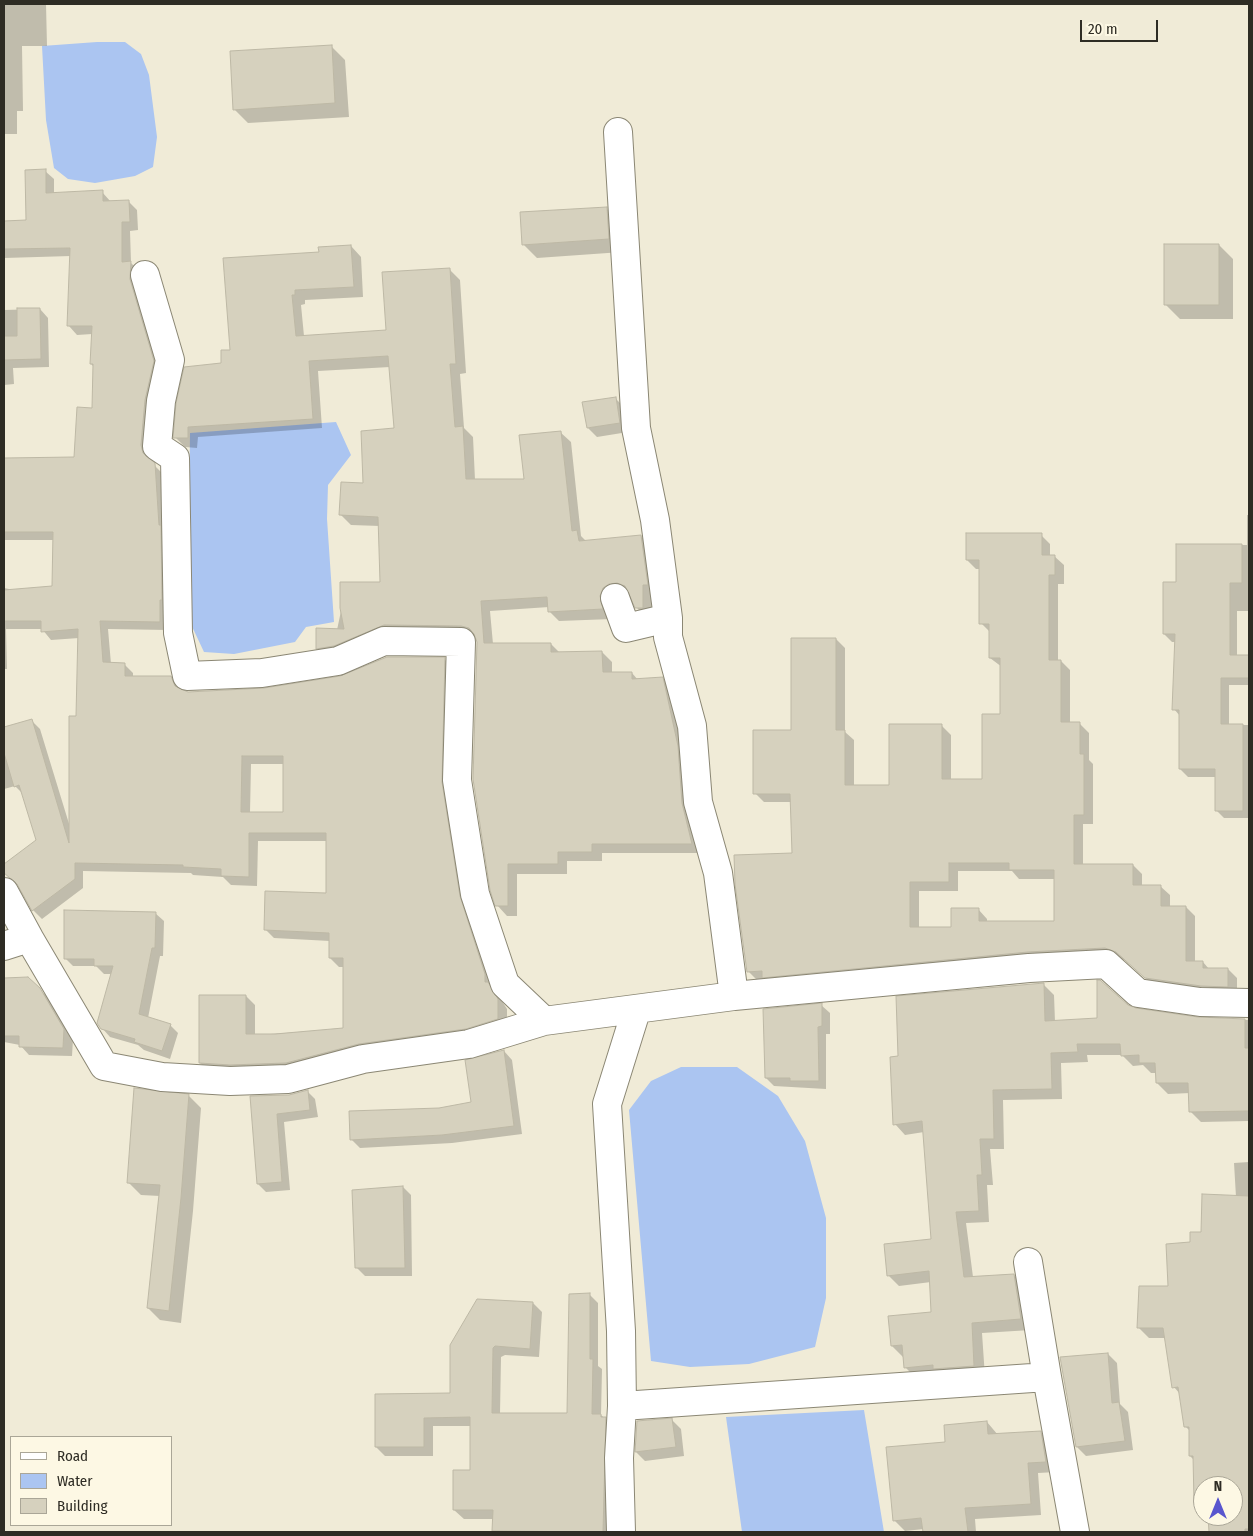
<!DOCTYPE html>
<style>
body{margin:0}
#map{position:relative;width:1253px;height:1536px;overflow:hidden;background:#f0ebd7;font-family:"Fira Sans Condensed",sans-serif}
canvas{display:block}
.frame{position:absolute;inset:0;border:5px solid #2e2c24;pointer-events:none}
.legend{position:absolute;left:10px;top:1436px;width:162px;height:90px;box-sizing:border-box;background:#fdf8e4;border:1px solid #aaa697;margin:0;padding:6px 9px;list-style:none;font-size:15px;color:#2e2c24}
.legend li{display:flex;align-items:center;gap:10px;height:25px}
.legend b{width:25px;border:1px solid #aaa697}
.north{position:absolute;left:1193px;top:1476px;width:50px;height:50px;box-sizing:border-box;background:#fdf8e4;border:1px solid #aaa697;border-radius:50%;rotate:0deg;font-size:14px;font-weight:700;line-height:20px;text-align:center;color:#2e2c24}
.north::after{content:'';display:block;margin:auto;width:18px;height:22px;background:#5956ce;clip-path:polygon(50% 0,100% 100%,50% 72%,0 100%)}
.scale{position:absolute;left:1080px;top:20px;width:78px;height:22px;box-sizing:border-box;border:2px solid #2e2c24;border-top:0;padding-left:6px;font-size:15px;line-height:18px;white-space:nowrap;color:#2e2c24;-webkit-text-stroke:4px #fdf8e4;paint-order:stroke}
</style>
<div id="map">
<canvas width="1253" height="1536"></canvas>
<div class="frame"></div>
<ul class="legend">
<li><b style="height:6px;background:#fff"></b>Road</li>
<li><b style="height:14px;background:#abc5f1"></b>Water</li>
<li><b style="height:14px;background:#d6d1be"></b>Building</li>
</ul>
<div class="north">N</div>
<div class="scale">20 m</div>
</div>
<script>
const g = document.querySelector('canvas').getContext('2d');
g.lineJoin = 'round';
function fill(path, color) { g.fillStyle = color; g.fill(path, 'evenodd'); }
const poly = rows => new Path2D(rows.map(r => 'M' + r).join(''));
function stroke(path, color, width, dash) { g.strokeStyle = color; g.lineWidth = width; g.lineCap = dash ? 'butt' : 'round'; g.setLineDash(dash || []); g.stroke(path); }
fill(poly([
 [97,42,125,42,141,54,149,75,157,137,153,167,135,176,95,183,68,179,54,168,46,120,42,46],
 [336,422,351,455,328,485,327,519,334,622,306,627,295,642,234,654,204,652,188,618,190,433],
 [681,1067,737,1067,778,1096,805,1141,826,1218,826,1298,815,1347,749,1364,690,1367,651,1361,629,1110,651,1081],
 [864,1410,884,1532,742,1532,726,1417]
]), '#abc5f1');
fill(poly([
 [4,4,46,4,47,46,22,46,23,111,17,111,17,134,4,134],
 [331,46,345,60,349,117,248,123,234,109],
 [45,171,54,179,54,194,102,192,111,202,128,201,137,210,138,230,130,231,131,263,139,271,162,370,150,454,151,462,163,474,168,630,108,629,111,664,124,664,133,673,133,677,171,678,181,690,187,693,264,690,444,659,453,667,496,992,507,1009,507,1027,295,1072,209,1072,200,1063,246,996,255,1005,255,1035,345,1029,345,967,339,967,330,958,330,941,274,938,265,929,327,894,327,841,258,841,257,886,231,885,223,877,193,875,191,873,83,871,83,888,42,919,33,910,21,888,4,871,4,866,37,840,23,794,15,786,4,789,4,728,31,720,40,729,70,827,78,718,79,638,51,640,42,629,6,629,7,669,4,669,4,588,14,590,53,588,54,540,4,540,4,460,75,458,94,409,94,367,91,364,92,334,77,335,69,326,71,256,4,258,4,222,27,222],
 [251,764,284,764,284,813,250,813],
 [606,208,620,222,622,252,537,258,523,244],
 [1219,245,1233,259,1233,319,1180,319,1166,305],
 [351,246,361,257,363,297,305,300,305,304,301,305,304,336,387,331,450,270,460,280,466,373,460,374,464,428,473,437,475,480,525,480,560,432,571,442,581,536,586,541,641,536,651,546,652,618,647,618,636,607,628,592,620,593,612,619,559,621,549,611,549,607,490,611,493,644,551,644,560,653,602,652,612,662,612,673,632,673,638,680,662,678,672,688,702,853,602,853,602,861,567,861,567,874,517,874,517,916,507,916,497,905,477,637,472,636,327,658,317,648,337,630,341,611,381,584,380,526,351,525,341,515,364,484,395,430,390,367,318,371,322,428,198,437,197,448,185,447,175,437,231,351,320,253],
 [40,309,48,318,49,367,13,368,14,384,4,385,4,310],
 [615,398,624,407,628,432,597,437,588,428],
 [1247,515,1249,515,1249,611,1237,611,1237,656,1249,656,1249,685,1229,685,1229,725,1249,725,1249,818,1224,818,1216,810,1216,777,1188,777,1180,769,1180,716,1174,709,1176,642,1172,642,1164,634,1178,583,1178,545,1247,545],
 [1041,535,1050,544,1050,556,1054,556,1064,565,1064,584,1058,584,1058,661,1061,661,1070,670,1070,724,1080,724,1089,733,1089,760,1093,764,1093,824,1083,824,1083,865,1133,865,1142,874,1142,886,1160,886,1170,895,1170,907,1186,907,1195,916,1195,962,1203,962,1209,969,1228,969,1237,978,1237,996,1155,987,1127,961,1115,957,757,980,748,971,793,854,791,802,764,802,755,793,792,732,836,639,845,648,845,732,854,740,854,786,890,786,942,726,951,735,951,780,984,780,1002,715,1002,667,990,658,990,632,981,623,981,569,976,569,967,560],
 [958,871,1012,871,1019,879,1055,879,1055,923,987,923,987,919,978,909,952,928,919,928,919,891,958,891],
 [155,913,164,921,163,956,160,956,148,1018,170,1025,178,1033,170,1059,144,1050,138,1045,110,1037,102,1028,112,974,104,974,96,966,73,966,65,958],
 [4,979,28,979,49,998,73,1039,72,1056,29,1055,20,1045,4,1042],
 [1043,984,1054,995,1055,1022,1098,1020,1127,1006,1135,1010,1200,1019,1249,1020,1249,1121,1201,1122,1190,1111,1190,1093,1168,1094,1157,1083,1157,1073,1151,1073,1143,1065,1133,1066,1122,1055,1087,1055,1088,1062,1061,1063,1062,1099,1003,1100,1004,1149,990,1149,993,1185,987,1185,989,1222,966,1223,973,1277,1014,1275,1024,1286,1031,1330,982,1333,985,1377,916,1378,905,1367,903,1357,892,1346,933,1313,931,1282,899,1286,888,1275,933,1240,924,1132,905,1135,895,1124,899,1058],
 [821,1005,830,1013,830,1034,826,1034,826,1089,774,1086,766,1078],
 [504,1051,512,1060,522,1134,452,1143,360,1148,351,1139,439,1109,472,1103],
 [307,1091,315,1099,318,1117,284,1122,290,1190,266,1192,258,1184,251,1097,289,1096],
 [188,1095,201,1108,193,1211,181,1323,160,1320,148,1308,160,1196,141,1195,128,1182],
 [1249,1162,1249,1532,1210,1532,1209,1516,1233,1516,1233,1486,1203,1486,1203,1510,1195,1502,1195,1461,1190,1456,1190,1431,1185,1426,1180,1394,1174,1387,1166,1338,1149,1338,1138,1327,1169,1287,1191,1244,1236,1197,1234,1163],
 [403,1187,411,1195,412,1276,365,1276,357,1268],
 [589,1294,598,1303,598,1366,602,1369,601,1415,614,1427,612,1532,495,1532,494,1519,464,1519,454,1510,471,1471,472,1426,433,1426,433,1456,385,1456,376,1447,451,1394,478,1301,533,1303,542,1312,539,1357,505,1355,501,1357,500,1414,569,1414],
 [1108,1354,1117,1363,1120,1404,1128,1412,1133,1450,1086,1456,1077,1447],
 [672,1420,681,1429,684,1456,645,1461,636,1452,638,1422],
 [987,1422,998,1435,1040,1432,1051,1443,1056,1472,1038,1473,1041,1515,975,1519,976,1532,924,1532,924,1529,905,1531,894,1520,947,1443]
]), '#0003');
const building = poly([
 [332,45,335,103,233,110,230,51,332,45],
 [46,169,46,193,103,190,103,201,129,200,130,222,122,222,122,262,131,261,130,279,154,361,145,400,141,445,143,453,155,463,159,525,161,525,162,600,160,600,160,622,100,621,103,662,125,663,125,676,171,676,175,686,188,692,264,688,340,676,387,657,445,657,442,782,460,896,485,974,485,982,488,982,498,999,498,1019,466,1029,359,1044,286,1063,230,1065,199,1063,199,995,246,995,246,1034,275,1034,343,1028,343,958,329,958,329,933,264,930,265,891,326,893,326,833,249,833,249,877,221,876,221,869,183,867,183,865,75,863,75,879,32,911,17,884,4,873,4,864,36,840,19,785,14,787,4,753,4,727,32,719,69,843,69,716,76,716,78,629,41,632,41,621,4,621,4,590,52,586,53,532,4,532,4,458,74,457,77,407,92,408,93,364,90,364,92,326,67,326,70,248,4,249,4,221,26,220,25,170,46,169],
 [242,756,283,756,283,812,241,812,242,756],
 [607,207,609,239,522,245,520,212,607,207],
 [1164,244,1219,244,1219,305,1164,305,1164,244],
 [351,245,354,287,295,290,295,295,292,295,296,336,386,330,382,272,450,268,456,364,450,364,455,427,463,426,466,479,524,479,519,435,561,431,572,531,577,530,579,541,641,535,648,585,643,585,643,608,635,608,625,586,617,583,609,584,603,588,600,596,603,609,548,612,547,597,481,601,484,643,551,643,551,652,602,651,603,672,632,672,632,679,663,677,678,746,682,803,692,844,592,844,592,852,558,852,558,864,508,864,508,906,495,906,490,890,473,779,477,642,474,634,469,628,461,626,384,625,334,646,316,649,316,628,344,629,340,608,340,582,380,582,378,517,339,515,341,482,363,483,361,431,394,428,388,356,309,361,313,419,188,427,188,438,173,438,176,403,184,367,221,363,221,350,230,350,223,258,319,252,318,247,351,245],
 [17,308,40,308,41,359,4,360,4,336,17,336,17,308],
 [616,397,620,423,587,428,582,402,616,397],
 [966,533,1042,533,1042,555,1055,555,1055,575,1049,575,1049,660,1061,660,1061,722,1080,722,1080,754,1084,754,1084,815,1074,815,1074,864,1133,864,1133,885,1161,885,1161,906,1186,906,1186,961,1203,961,1203,968,1228,968,1228,987,1201,986,1145,978,1116,952,1105,948,1028,952,762,978,762,971,747,972,735,884,734,855,792,853,790,794,753,794,753,730,791,730,791,638,836,638,836,730,845,730,845,785,889,785,889,724,942,724,942,779,982,779,982,714,1000,714,1000,658,989,658,989,624,979,624,979,560,966,560,966,533],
 [949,863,1009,863,1009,870,1054,870,1054,921,979,921,979,908,951,908,951,927,910,927,910,882,949,882,949,863],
 [1176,544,1242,544,1242,583,1230,583,1230,655,1249,655,1249,678,1221,678,1221,724,1243,724,1243,811,1215,811,1215,769,1179,769,1179,710,1172,710,1175,634,1163,634,1163,582,1176,582,1176,544],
 [64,910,156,912,155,948,152,948,139,1014,171,1024,162,1051,134,1042,135,1039,101,1029,97,1023,113,966,94,966,94,959,64,959,64,910],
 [28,977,40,988,64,1029,63,1048,19,1047,19,1036,4,1036,4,978,28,977],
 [1097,980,1100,980,1128,1005,1136,1008,1198,1017,1245,1019,1245,1048,1249,1048,1249,1111,1189,1112,1188,1083,1156,1083,1155,1063,1139,1063,1139,1055,1121,1056,1120,1044,1077,1044,1078,1052,1051,1053,1052,1089,993,1090,994,1139,980,1139,982,1175,977,1175,979,1211,956,1212,964,1277,1014,1274,1021,1319,972,1323,974,1366,933,1369,933,1365,904,1368,902,1345,891,1346,888,1316,931,1312,929,1271,887,1276,884,1244,931,1239,922,1121,893,1125,890,1057,898,1056,896,996,1044,983,1045,1021,1097,1018,1097,980],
 [822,1003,822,1026,818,1027,819,1081,790,1081,790,1078,765,1078,763,1009,822,1003],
 [504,1050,514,1126,442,1135,350,1140,349,1111,439,1108,471,1102,465,1060,504,1050],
 [134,1088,189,1094,181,1198,169,1311,147,1308,160,1185,127,1183,134,1088],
 [308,1090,310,1110,277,1114,282,1182,257,1184,250,1096,289,1095,308,1090],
 [403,1186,405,1268,355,1268,352,1190,403,1186],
 [1202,1194,1249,1196,1249,1529,1245,1529,1245,1532,1209,1532,1208,1516,1233,1516,1233,1486,1203,1486,1203,1503,1194,1503,1193,1456,1189,1456,1189,1427,1184,1427,1178,1387,1172,1388,1163,1328,1137,1328,1139,1286,1168,1286,1166,1244,1190,1242,1190,1232,1201,1232,1202,1194],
 [590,1293,590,1359,593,1359,592,1414,601,1414,601,1417,606,1417,603,1532,492,1531,493,1510,453,1510,453,1470,470,1470,470,1417,424,1418,424,1447,375,1447,375,1394,450,1393,450,1345,477,1299,533,1302,530,1349,495,1346,493,1348,492,1413,567,1413,569,1294,590,1293],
 [1108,1353,1112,1403,1119,1402,1125,1441,1076,1447,1060,1357,1108,1353],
 [672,1418,676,1447,635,1452,637,1421,672,1418],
 [987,1421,988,1434,1041,1431,1046,1462,1028,1463,1031,1504,965,1508,968,1532,923,1532,921,1518,893,1521,886,1447,945,1442,944,1425,987,1421]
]);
fill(building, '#d6d1be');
stroke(building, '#bdb8a5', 1);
const minor = poly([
 [618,132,636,428,655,520,668,618],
 [145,275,170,360,161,401,157,446,175,458,178,633,187,676,262,673,338,661,384,641,461,642,457,780,475,894,505,984,544,1021],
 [615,598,626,628,668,618,668,637,692,726,698,802,718,873,734,996],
 [4,892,29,938,4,946],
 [29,938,104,1066,162,1077,230,1081,288,1079,363,1059,469,1044,544,1021,734,996,1029,968,1106,964,1138,993,1200,1002,1249,1003],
 [1028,1262,1047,1377],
 [622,1406,1047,1377,1075,1532],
 [621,1532,619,1458,622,1406,621,1331,607,1104,636,1011]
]);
stroke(minor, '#8b8774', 30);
stroke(minor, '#fff', 28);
</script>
